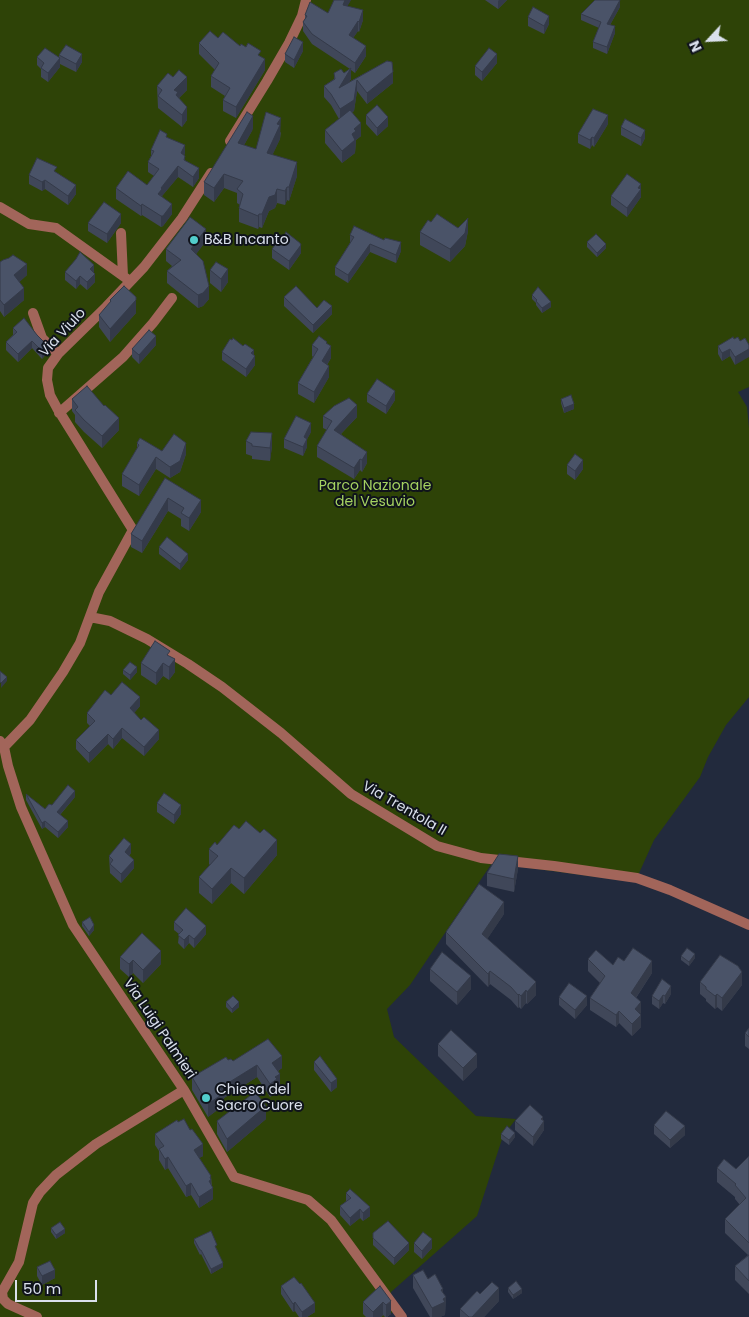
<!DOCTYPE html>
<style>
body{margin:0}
#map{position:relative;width:749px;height:1317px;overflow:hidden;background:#222a3d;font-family:Poppins,sans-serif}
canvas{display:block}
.north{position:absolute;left:684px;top:15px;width:50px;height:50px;-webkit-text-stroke:4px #0f131b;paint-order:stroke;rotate:245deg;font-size:14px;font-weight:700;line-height:20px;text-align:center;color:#dae0ec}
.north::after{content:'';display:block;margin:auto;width:18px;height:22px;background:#dae0ec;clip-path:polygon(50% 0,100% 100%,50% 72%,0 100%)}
.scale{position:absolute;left:15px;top:1280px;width:82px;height:22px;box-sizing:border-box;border:2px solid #dae0ec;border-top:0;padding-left:6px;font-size:15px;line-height:18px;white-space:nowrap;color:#dae0ec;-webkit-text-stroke:4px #0f131b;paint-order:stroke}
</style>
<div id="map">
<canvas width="749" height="1317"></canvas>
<div class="north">N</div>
<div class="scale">50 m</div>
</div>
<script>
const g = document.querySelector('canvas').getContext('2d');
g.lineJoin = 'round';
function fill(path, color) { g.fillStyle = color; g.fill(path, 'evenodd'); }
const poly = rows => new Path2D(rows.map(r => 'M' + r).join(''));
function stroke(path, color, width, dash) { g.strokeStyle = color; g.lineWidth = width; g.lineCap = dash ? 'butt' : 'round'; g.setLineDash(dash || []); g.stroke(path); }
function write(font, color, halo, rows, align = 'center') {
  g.font = font + ' Poppins,sans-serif'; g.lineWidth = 4; g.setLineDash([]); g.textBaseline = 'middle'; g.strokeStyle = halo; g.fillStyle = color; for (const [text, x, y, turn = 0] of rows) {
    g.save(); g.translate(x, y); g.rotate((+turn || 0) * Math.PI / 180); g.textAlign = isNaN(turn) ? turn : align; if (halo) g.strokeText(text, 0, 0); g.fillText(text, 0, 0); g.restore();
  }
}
fill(poly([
 [0,0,749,0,749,387,738,392,747,407,749,428,749,697,726,725,708,757,700,777,654,840,635,882,492,863,410,985,387,1009,394,1037,476,1116,516,1119,503,1136,477,1216,391,1292,393,1312,386,1317,0,1317]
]), '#2e4307');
stroke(poly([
 [230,141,267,81,289,43,302,16,306,0],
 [0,207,29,224,56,228,130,281],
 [121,233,123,276],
 [33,313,42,338,58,354],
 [59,413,123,357,153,323,172,298],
 [90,617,110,621,147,639,188,664,222,687,281,733,351,794,437,846,481,858,554,866,637,878,670,890,749,925],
 [0,741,4,747,8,766,21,807,73,925,184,1090,234,1177,308,1200,331,1220,402,1317],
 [4,747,30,720,63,672,80,643,99,592,133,530,57,408,50,395,47,380,48,368,58,354,106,307,144,267,182,218,211,173],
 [37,1317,8,1304,3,1299,2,1292,19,1262,33,1203,40,1192,56,1175,96,1144,184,1090]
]), '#a2655a', 10);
fill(poly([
 [351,0,347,6,363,20,359,32,358,31,353,38,366,56,355,73,351,70,351,79,349,82,387,61,393,83,367,104,357,91,354,111,352,112,361,136,356,140,355,153,342,163,325,143,325,130,339,119,331,105,324,97,324,86,334,79,334,73,344,73,350,69,312,44,303,31,303,22,305,19,305,15,328,13],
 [485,0,507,0,498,9],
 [620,7,610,25,615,33,607,54,593,48,593,42,599,28,581,20,581,14],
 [528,17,549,24,544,34,528,26],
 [218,38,240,46,261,57,265,70,236,118,223,111,223,100,225,96,211,87,211,76,215,70,199,54,199,43],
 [303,51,294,68,285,62,285,54],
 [59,55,82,62,76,72,60,64,60,67,48,82,41,77,41,69,37,65,37,57,59,58],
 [497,63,482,81,475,75,475,66],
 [157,86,187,90,179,98,187,120,182,127,158,108],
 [366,115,388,126,377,136,366,124],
 [608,124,594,147,592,145,590,149,578,143,578,134],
 [621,127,645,138,641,146,621,135],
 [253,129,244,145,256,149,281,132,280,139,272,155,297,176,289,201,287,200,285,205,277,203,275,208,269,211,262,228,259,227,258,229,239,222,239,208,240,205,237,203,237,193,224,188,214,202,204,195,204,182],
 [167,137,184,155,185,161,199,178,193,187,178,177,162,196,172,214,163,226,161,227,142,215,141,216,116,199,116,188,147,185,154,176,148,172,148,162,151,156,151,150],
 [57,173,76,194,68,205,45,189,42,191,29,184,29,175],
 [641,188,641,197,627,217,611,205,611,196],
 [431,222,468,231,465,246,450,262,420,245,420,232],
 [88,223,121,223,107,243,88,231],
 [350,235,384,240,401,251,396,263,370,252,348,283,335,275,335,267,350,243],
 [206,241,196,254,209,299,203,306,198,308,167,283,167,271,172,266,166,261,166,249],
 [587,242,606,248,597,257,587,247],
 [272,249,301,253,289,270,272,258],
 [0,262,27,275,19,282,24,300,4,317,0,311],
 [210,270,228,282,221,292,210,283],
 [65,272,94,273,95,282,87,290,80,284,76,289,65,280],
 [532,295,551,307,542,313,536,305,536,303,532,299],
 [284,297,317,308,332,314,313,333,284,306],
 [110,300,136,313,110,342,99,327,99,315,110,303],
 [24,318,47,353,42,359,32,348,18,362,6,350,6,342,13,335,13,328],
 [734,339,740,341,735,365,730,356,722,361,718,354,718,346],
 [327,344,331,358,327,365,329,377,314,403,298,394,298,383,313,357,312,356,312,345],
 [156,345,139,364,132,357,132,349],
 [222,352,254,355,255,365,246,377,222,360],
 [367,394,395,400,386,414,367,402],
 [72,399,119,430,102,448,84,432,75,422,75,415,72,411],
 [561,399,574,409,564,413,561,403],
 [323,416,357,417,341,434,367,463,362,472,360,470,354,479,317,457,317,446,327,430,323,428],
 [311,432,307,439,307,447,303,456,284,448,284,439],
 [246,441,272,446,270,461,252,459,252,456,246,454],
 [137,443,162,451,186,454,180,472,170,478,156,469,139,496,122,486,122,474,137,450],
 [567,465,583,469,575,480,567,474],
 [165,478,201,512,189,531,181,526,181,519,168,511,142,553,131,547,131,534],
 [159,547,188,560,180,570,159,554],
 [170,657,175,672,169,680,163,676,156,685,141,675,141,663],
 [123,670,137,672,130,680,123,674],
 [111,695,140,706,134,713,159,739,144,756,122,738,113,749,108,744,89,763,76,749,76,740,90,726,87,723,87,713],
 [26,794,45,809,75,797,60,815,68,827,58,838,45,827,42,829,26,800],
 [157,803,181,814,174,824,157,812],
 [239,829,277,855,244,894,231,883,212,904,199,893,199,877,210,865,209,864,209,849,217,845],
 [131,853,129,856,134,868,121,883,110,873,109,856],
 [518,869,514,892,487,886,487,873],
 [504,914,487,939,536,995,527,1004,526,1003,521,1009,519,1007,518,1008,511,1000,490,984,488,987,446,944,446,932],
 [82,922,94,930,89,936,82,926],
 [174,922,206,934,194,948,189,943,184,949,178,943,179,934,174,930],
 [681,956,695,958,689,966,681,960],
 [120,957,161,964,143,983,133,973,129,977,120,969],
 [588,959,613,965,624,961,652,973,636,998,640,1015,641,1027,632,1036,619,1023,616,1027,590,1010,590,998,600,983,588,971],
 [430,969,471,989,457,1005,430,981],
 [700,982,742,985,722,1011,717,1007,715,1009,706,1001,706,999,700,994],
 [671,994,665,1004,663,1003,659,1009,652,1004,652,996],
 [559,997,587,1005,575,1019,559,1005],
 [226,1002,239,1007,232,1013,226,1007],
 [749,1028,749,1049,745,1046,745,1033],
 [438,1044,477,1067,463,1081,438,1056],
 [233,1061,282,1068,278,1071,280,1086,277,1088,277,1092,270,1097,257,1077,224,1098,224,1105,208,1117,192,1090,192,1077],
 [314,1062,337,1087,331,1092,314,1070],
 [266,1119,227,1152,217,1134,217,1121],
 [543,1120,544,1130,533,1146,515,1130,515,1121],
 [654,1125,685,1135,670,1148,654,1134],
 [155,1134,203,1156,199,1158,211,1176,213,1199,199,1208,191,1195,186,1197,168,1168,165,1170,159,1160,159,1151,155,1145],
 [501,1134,515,1137,509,1145,501,1139],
 [749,1156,749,1294,735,1280,735,1266,748,1255,725,1233,725,1219,740,1205,735,1199,735,1197,717,1182,717,1168,736,1169],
 [346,1193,370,1216,363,1221,360,1218,350,1226,340,1215,340,1206,346,1202],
 [51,1228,65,1233,56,1239,51,1232],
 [373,1233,409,1250,394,1265,373,1245],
 [194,1239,217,1249,223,1267,211,1274,201,1254,200,1255,194,1243],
 [414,1243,432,1248,422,1259,414,1252],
 [37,1267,55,1278,42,1285,37,1276],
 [413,1275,428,1279,443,1293,446,1297,445,1315,440,1317,430,1317,413,1288],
 [281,1286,315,1312,307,1317,299,1317,295,1311,293,1312,281,1294],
 [380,1286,391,1314,387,1317,385,1317,383,1315,381,1317,366,1317,363,1314,363,1302],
 [508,1288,522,1293,513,1299,508,1292],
 [499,1301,484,1317,460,1317,460,1309]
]), '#404759');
fill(poly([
 [345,0,351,0,343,14,343,5],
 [499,0,507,0,498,9,498,1],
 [620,0,620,7,607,30,607,24],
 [363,10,363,20,359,32,359,22],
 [549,16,549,24,544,34,544,26],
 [358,21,358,31,349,44,349,35],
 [615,26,615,33,607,54,607,47],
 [303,42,303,51,294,68,294,60],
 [366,46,366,56,355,73,355,63],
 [82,54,82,62,76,72,76,64],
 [497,54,497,63,482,81,482,72],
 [60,58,60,67,48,82,48,73],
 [265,59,265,70,236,118,236,107],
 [351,68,351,79,339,99,339,88],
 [393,72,393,83,367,104,367,93],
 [187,77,187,90,178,99,174,90],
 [357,80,357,91,354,111,340,120,340,109],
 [187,107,187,120,182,127,182,115],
 [608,115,608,124,594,147,594,138],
 [253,116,253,129,238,156,238,143],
 [388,117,388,126,377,136,377,128],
 [281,118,280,139,267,167,267,153,277,124],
 [361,123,361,136,356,140,355,153,342,163,342,151,354,129],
 [645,130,645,138,641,146,641,138],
 [592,137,592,145,590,149,590,140],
 [185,145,185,155,181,153],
 [297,162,297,176,289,201,289,187],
 [178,166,178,177,162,196,158,194,161,188],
 [199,168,199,178,193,187,193,177],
 [224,174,224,188,214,202,214,188],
 [45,180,45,189,42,191,42,182],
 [641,184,641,197,627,217,627,208],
 [76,185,76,194,68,205,68,196],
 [287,187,287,200,285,205,285,191],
 [277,189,277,203,275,208,269,211,262,228,262,214,269,197],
 [142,204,142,215,141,216,141,206],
 [172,204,172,214,163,226,161,227,161,216],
 [121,214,121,223,107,243,107,234],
 [259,214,259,227,258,229,258,216],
 [468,218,468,231,465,246,450,262,450,249],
 [206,229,206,241,191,261,191,249],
 [401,242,401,251,396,263,396,255],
 [370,244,370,252,348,283,348,275],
 [606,244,606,248,597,257,597,253],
 [301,245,301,253,289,270,289,261],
 [27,264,27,275,14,287,14,275],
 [94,265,94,273,90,277,90,269],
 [228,269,228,282,221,292,221,279],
 [95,274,95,282,87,290,87,282],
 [80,276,80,284,76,289,76,281],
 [209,286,209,299,203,306,198,308,198,295],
 [24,288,24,300,4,317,4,305],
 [136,300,136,313,110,342,110,329],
 [551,302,551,307,542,313,542,308],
 [332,306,332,314,313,333,313,325],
 [156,336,156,345,139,364,139,355],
 [32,341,32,348,18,362,18,354],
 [47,345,47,353,42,359,42,351],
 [331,346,331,358,322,373,322,361],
 [730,349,730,356,722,361,722,353],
 [749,349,749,357,735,365,735,357],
 [254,350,254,358,255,356,255,365,246,377,246,369,251,353],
 [329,366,329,377,314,403,314,392],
 [395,391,395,400,386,414,386,406],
 [574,404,574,409,564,413,564,408],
 [357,405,357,417,334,441,334,430],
 [119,418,119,430,102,448,102,436],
 [311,423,311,432,304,445,304,437],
 [272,433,272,446,270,461,270,448],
 [307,439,307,447,303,456,303,447],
 [186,443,186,454,180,472,170,478,170,467],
 [367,452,367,463,362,472,362,460],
 [156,457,156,469,139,496,139,485],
 [360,459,360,470,354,479,354,468],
 [583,460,583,469,575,480,575,471],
 [168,498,168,511,142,553,142,541],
 [201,500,201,512,189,531,189,518],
 [188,554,188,560,180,570,180,564],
 [175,659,175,672,169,680,169,667],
 [163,663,163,676,156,685,156,673],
 [137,667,137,672,130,680,130,675],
 [7,677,7,681,1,688,1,683],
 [140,697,140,706,130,718,130,708],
 [122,728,122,738,113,749,113,739],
 [159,730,159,739,144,756,144,747],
 [108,734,108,744,89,763,89,753],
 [75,791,75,797,57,818,57,812],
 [181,805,181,814,174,824,174,815],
 [45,821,45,827,42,829,42,823],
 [68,821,68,827,58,838,58,832],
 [277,840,277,855,244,894,244,878],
 [131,844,131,853,125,860,125,852],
 [518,856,518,869,514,892,514,879],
 [134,860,134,868,121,883,121,874],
 [231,868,231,883,212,904,212,889],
 [504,902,504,914,482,947,482,934],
 [94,925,94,930,89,936,89,932],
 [206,926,206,934,194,948,194,939],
 [189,935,189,943,184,949,184,940],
 [161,951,161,964,143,983,143,970],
 [695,954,695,958,689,966,689,962],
 [133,960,133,973,129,977,129,964],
 [652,961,652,973,631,1005,631,993],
 [490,971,490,984,488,987,488,974],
 [742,972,742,985,722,1011,722,998],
 [471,976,471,989,457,1005,457,992],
 [536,982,536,995,527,1004,527,992],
 [671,986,671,994,665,1004,665,996],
 [526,990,526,1003,521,1009,521,996],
 [519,994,519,1007,518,1008,518,995],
 [717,994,717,1007,715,1009,715,996],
 [663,995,663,1003,659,1009,659,1001],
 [587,996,587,1005,575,1019,575,1010],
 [239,1002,239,1007,232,1013,232,1009],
 [641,1002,641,1014,635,1009],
 [619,1011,619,1023,616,1027,616,1015],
 [641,1015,641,1027,632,1036,632,1024],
 [477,1054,477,1067,463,1081,463,1068],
 [282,1056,282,1068,272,1075,272,1063],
 [257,1065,257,1077,224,1098,224,1105,208,1117,208,1104,220,1088],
 [280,1074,280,1086,277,1088,277,1092,270,1097,270,1084,275,1077],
 [337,1079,337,1087,331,1092,331,1083],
 [266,1106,266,1119,227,1152,227,1139],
 [543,1117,543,1123,544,1121,544,1130,533,1146,533,1137],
 [685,1126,685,1135,670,1148,670,1140],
 [515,1133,515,1137,509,1145,509,1140],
 [203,1144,203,1156,194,1161,194,1150],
 [168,1157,168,1168,165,1170,165,1159],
 [211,1176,211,1190,213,1188,213,1199,199,1208,199,1197,210,1177],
 [191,1183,191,1195,186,1197,186,1186],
 [370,1207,370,1216,363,1221,363,1213],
 [360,1209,360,1218,350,1226,350,1218],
 [65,1229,65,1233,56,1239,56,1235],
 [432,1239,432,1248,422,1259,422,1251],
 [409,1243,409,1250,394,1265,394,1258],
 [223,1263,223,1267,211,1274,211,1269],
 [55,1270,55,1278,42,1285,42,1276],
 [499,1288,499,1301,484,1317,472,1317],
 [443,1289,443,1299,446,1297,445,1315,440,1317,432,1317,432,1308,441,1290],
 [522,1289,522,1293,513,1299,513,1295],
 [391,1301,391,1314,386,1317,386,1305],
 [295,1302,295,1311,293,1312,293,1304],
 [383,1302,383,1315,381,1317,373,1317,373,1312],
 [315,1303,315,1312,307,1317,302,1317,302,1312]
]), '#343a49');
const building = poly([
 [334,0,345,0,343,5,363,10,359,22,358,21,349,35,366,46,355,63,312,34,303,22,307,16,305,15,310,2,328,13,334,0],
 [595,0,620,0,607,24,615,26,607,47,593,42,601,22,581,14,595,0],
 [533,7,549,16,544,26,528,17,533,7],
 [210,31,218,38,223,32,240,46,241,44,246,47,248,43,261,51,258,55,265,59,236,107,223,100,230,88,211,76,219,63,199,43,210,31],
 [294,37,303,42,294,60,285,54,294,37],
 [66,45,82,54,76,64,59,55,66,45],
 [45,48,60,58,48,73,41,68,44,63,37,57,45,48],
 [489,48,497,54,482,72,475,66,489,48],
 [387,61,392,62,393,72,367,93,357,80,354,100,340,109,331,94,324,86,335,79,334,73,341,69,344,73,351,68,339,88,387,61],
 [179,70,187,77,174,90,178,92,176,95,187,107,182,115,158,96,162,90,157,86,168,73,173,77,179,70],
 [377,105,388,117,377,128,366,115,377,105],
 [593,109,608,115,594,138,592,137,590,140,578,134,593,109],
 [350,110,361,123,354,129,356,131,352,134,355,140,342,151,325,130,350,110],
 [247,112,253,116,238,143,256,149,266,112,281,118,277,124,280,125,267,153,297,162,289,187,287,187,285,191,277,189,275,195,269,197,262,214,259,214,258,216,239,208,243,194,237,189,243,181,224,174,214,188,204,182,247,112],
 [625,119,645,130,641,138,621,127,625,119],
 [160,130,167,134,166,137,185,145,181,153,185,156,184,160,199,168,193,177,178,166,161,188,162,189,158,194,172,204,163,216,161,216,142,204,141,206,116,188,128,171,147,185,159,169,148,162,154,151,151,150,160,130],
 [37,158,57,167,54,171,76,185,68,196,45,180,42,182,29,175,37,158],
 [627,174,641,184,638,188,641,189,627,208,611,196,627,174],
 [104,202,121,214,107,234,88,223,104,202],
 [437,214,458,228,468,218,465,233,450,249,420,232,428,220,431,222,437,214],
 [190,217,206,229,191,249,203,261,209,286,203,293,198,295,167,271,181,260,166,249,190,217],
 [354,226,384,240,385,238,401,242,396,255,370,244,348,275,335,267,354,237,350,235,354,226],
 [286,232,300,243,301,245,289,261,272,249,280,238,282,239,286,232],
 [596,234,606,244,597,253,587,242,596,234],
 [80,252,94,265,90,269,95,274,87,282,80,276,76,281,65,272,76,259,80,252],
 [13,255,27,264,14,275,24,288,4,305,0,300,0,262,3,260,9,258,13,255],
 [216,262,228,269,221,279,210,270,216,262],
 [124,286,136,297,136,300,110,329,99,315,111,301,110,300,124,286],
 [296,286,317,308,324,300,332,306,313,325,284,297,296,286],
 [538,287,551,302,542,308,536,301,537,300,532,295,538,287],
 [24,318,37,335,47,345,42,351,32,341,18,354,6,342,17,332,13,328,24,318],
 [149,330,156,336,139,355,132,349,149,330],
 [319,336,327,342,326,343,331,346,322,361,329,366,314,392,298,383,318,349,312,345,319,336],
 [733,337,734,339,738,337,740,341,745,338,749,345,749,349,735,357,730,349,722,353,718,346,733,337],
 [233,338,243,346,245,344,254,350,251,353,255,356,246,369,222,352,230,339,232,340,233,338],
 [377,379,395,391,386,406,367,394,377,379],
 [87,386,104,406,105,405,119,418,102,436,84,420,75,410,78,407,72,399,87,386],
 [571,395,574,404,564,408,561,399,571,395],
 [349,398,357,405,334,430,367,452,362,460,360,459,354,468,317,446,332,421,323,416,334,406,349,398],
 [296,416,311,423,304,437,307,439,303,447,284,439,296,416],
 [251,432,272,433,270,448,252,446,252,444,246,441,251,432],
 [174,434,186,443,180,461,170,467,156,457,139,485,122,474,139,445,137,443,140,438,162,451,174,434],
 [575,454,583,460,575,471,567,465,575,454],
 [165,478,201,500,189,518,181,513,184,508,168,498,142,541,131,534,165,478],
 [167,537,188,554,180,564,159,547,167,537],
 [155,641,170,651,167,655,175,659,169,667,163,663,156,673,141,663,155,641],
 [130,662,137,667,130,675,123,670,130,662],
 [0,671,7,677,1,683,0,682,0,671],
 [122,682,140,697,130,708,141,720,144,717,159,730,144,747,122,728,113,739,108,734,89,753,76,740,95,721,87,713,105,690,111,695,122,682],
 [68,785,75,791,57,812,68,821,58,832,45,821,42,823,26,794,45,809,49,804,52,805,68,785],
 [164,793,181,805,174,815,157,803,164,793],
 [246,821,260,833,264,829,277,840,244,878,231,868,212,889,199,877,218,856,209,849,215,842,217,845,234,825,239,829,246,821],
 [124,838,131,844,125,852,134,860,121,874,110,864,113,860,109,856,124,838],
 [499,854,518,856,514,879,487,873,499,854],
 [479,884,504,902,482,934,534,980,536,982,527,992,526,990,521,996,519,994,518,995,511,987,490,971,488,974,446,932,479,884],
 [186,908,206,926,194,939,189,935,184,940,178,935,183,930,174,922,186,908],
 [90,917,94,925,89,932,82,922,90,917],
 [142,933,161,951,143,970,133,960,129,964,120,957,142,933],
 [633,948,652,961,631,993,641,1002,635,1009,641,1015,632,1024,619,1011,616,1015,590,998,605,976,588,959,596,950,613,965,618,957,624,961,633,948],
 [687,948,695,954,689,962,681,956,687,948],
 [442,952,471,976,457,992,430,969,442,952],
 [720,955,738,966,742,972,722,998,717,994,715,996,706,989,706,987,700,982,720,955],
 [662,979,671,986,665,996,663,995,659,1001,652,996,662,979],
 [569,983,587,996,575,1010,559,997,569,983],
 [233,996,239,1002,232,1009,226,1002,233,996],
 [749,1028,749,1037,745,1033,749,1028],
 [451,1030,477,1054,463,1068,438,1044,451,1030],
 [268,1039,282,1056,272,1063,280,1074,275,1077,277,1079,270,1084,257,1065,220,1088,224,1093,208,1104,192,1077,226,1057,228,1060,231,1059,233,1061,268,1039],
 [320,1056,337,1079,331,1083,314,1062,320,1056],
 [255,1092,266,1106,227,1139,217,1121,255,1092],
 [530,1105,543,1117,541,1119,544,1121,533,1137,515,1121,530,1105],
 [666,1111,685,1126,670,1140,654,1125,666,1111],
 [184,1119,190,1130,192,1129,203,1144,194,1150,211,1176,210,1177,211,1180,209,1181,213,1188,199,1197,191,1183,186,1186,168,1157,165,1159,159,1149,164,1146,155,1134,177,1120,178,1122,184,1119],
 [507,1126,515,1133,509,1140,501,1134,507,1126],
 [749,1156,749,1243,725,1219,746,1198,735,1185,736,1184,717,1168,724,1159,736,1169,749,1156],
 [350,1189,370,1207,363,1213,360,1209,350,1218,340,1206,351,1198,346,1193,350,1189],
 [388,1221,409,1243,394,1258,373,1238,373,1233,388,1221],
 [60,1222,65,1229,56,1235,51,1228,60,1222],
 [211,1231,217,1245,215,1246,223,1263,211,1269,201,1250,200,1250,194,1239,211,1231],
 [423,1232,432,1239,422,1251,414,1243,423,1232],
 [749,1255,749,1281,735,1266,749,1255],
 [50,1261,55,1270,42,1276,37,1267,50,1261],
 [423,1270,428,1279,435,1274,443,1289,441,1290,446,1297,443,1299,445,1302,432,1308,413,1275,423,1270],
 [294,1277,300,1284,301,1283,315,1303,302,1312,295,1302,293,1304,281,1286,294,1277],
 [516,1281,522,1289,513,1295,508,1288,516,1281],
 [492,1282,499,1288,472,1317,469,1317,460,1309,477,1291,480,1294,492,1282],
 [380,1286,391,1301,386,1305,383,1302,373,1312,363,1302,380,1286]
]);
fill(building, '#4a5368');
stroke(building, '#343a49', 1);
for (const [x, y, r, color] of [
 [194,240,5,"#52cdcc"],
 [206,1098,5,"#52cdcc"]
]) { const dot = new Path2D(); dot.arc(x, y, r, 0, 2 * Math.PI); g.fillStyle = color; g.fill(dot); stroke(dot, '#0f131b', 2); }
write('14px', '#dae0ec', '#0f131b', [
 ["B&B Incanto",204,240],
 ["Chiesa del",216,1090],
 ["Sacro Cuore",216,1106]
], 'left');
write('14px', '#dae0ec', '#0f131b', [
 ["Via Viulo",63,333,-47],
 ["Via Trentola II",404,809,30],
 ["Via Luigi Palmieri",159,1029,56]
]);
write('14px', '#a5d261', '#0f131b', [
 ["Parco Nazionale",375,486],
 ["del Vesuvio",375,502]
]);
</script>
